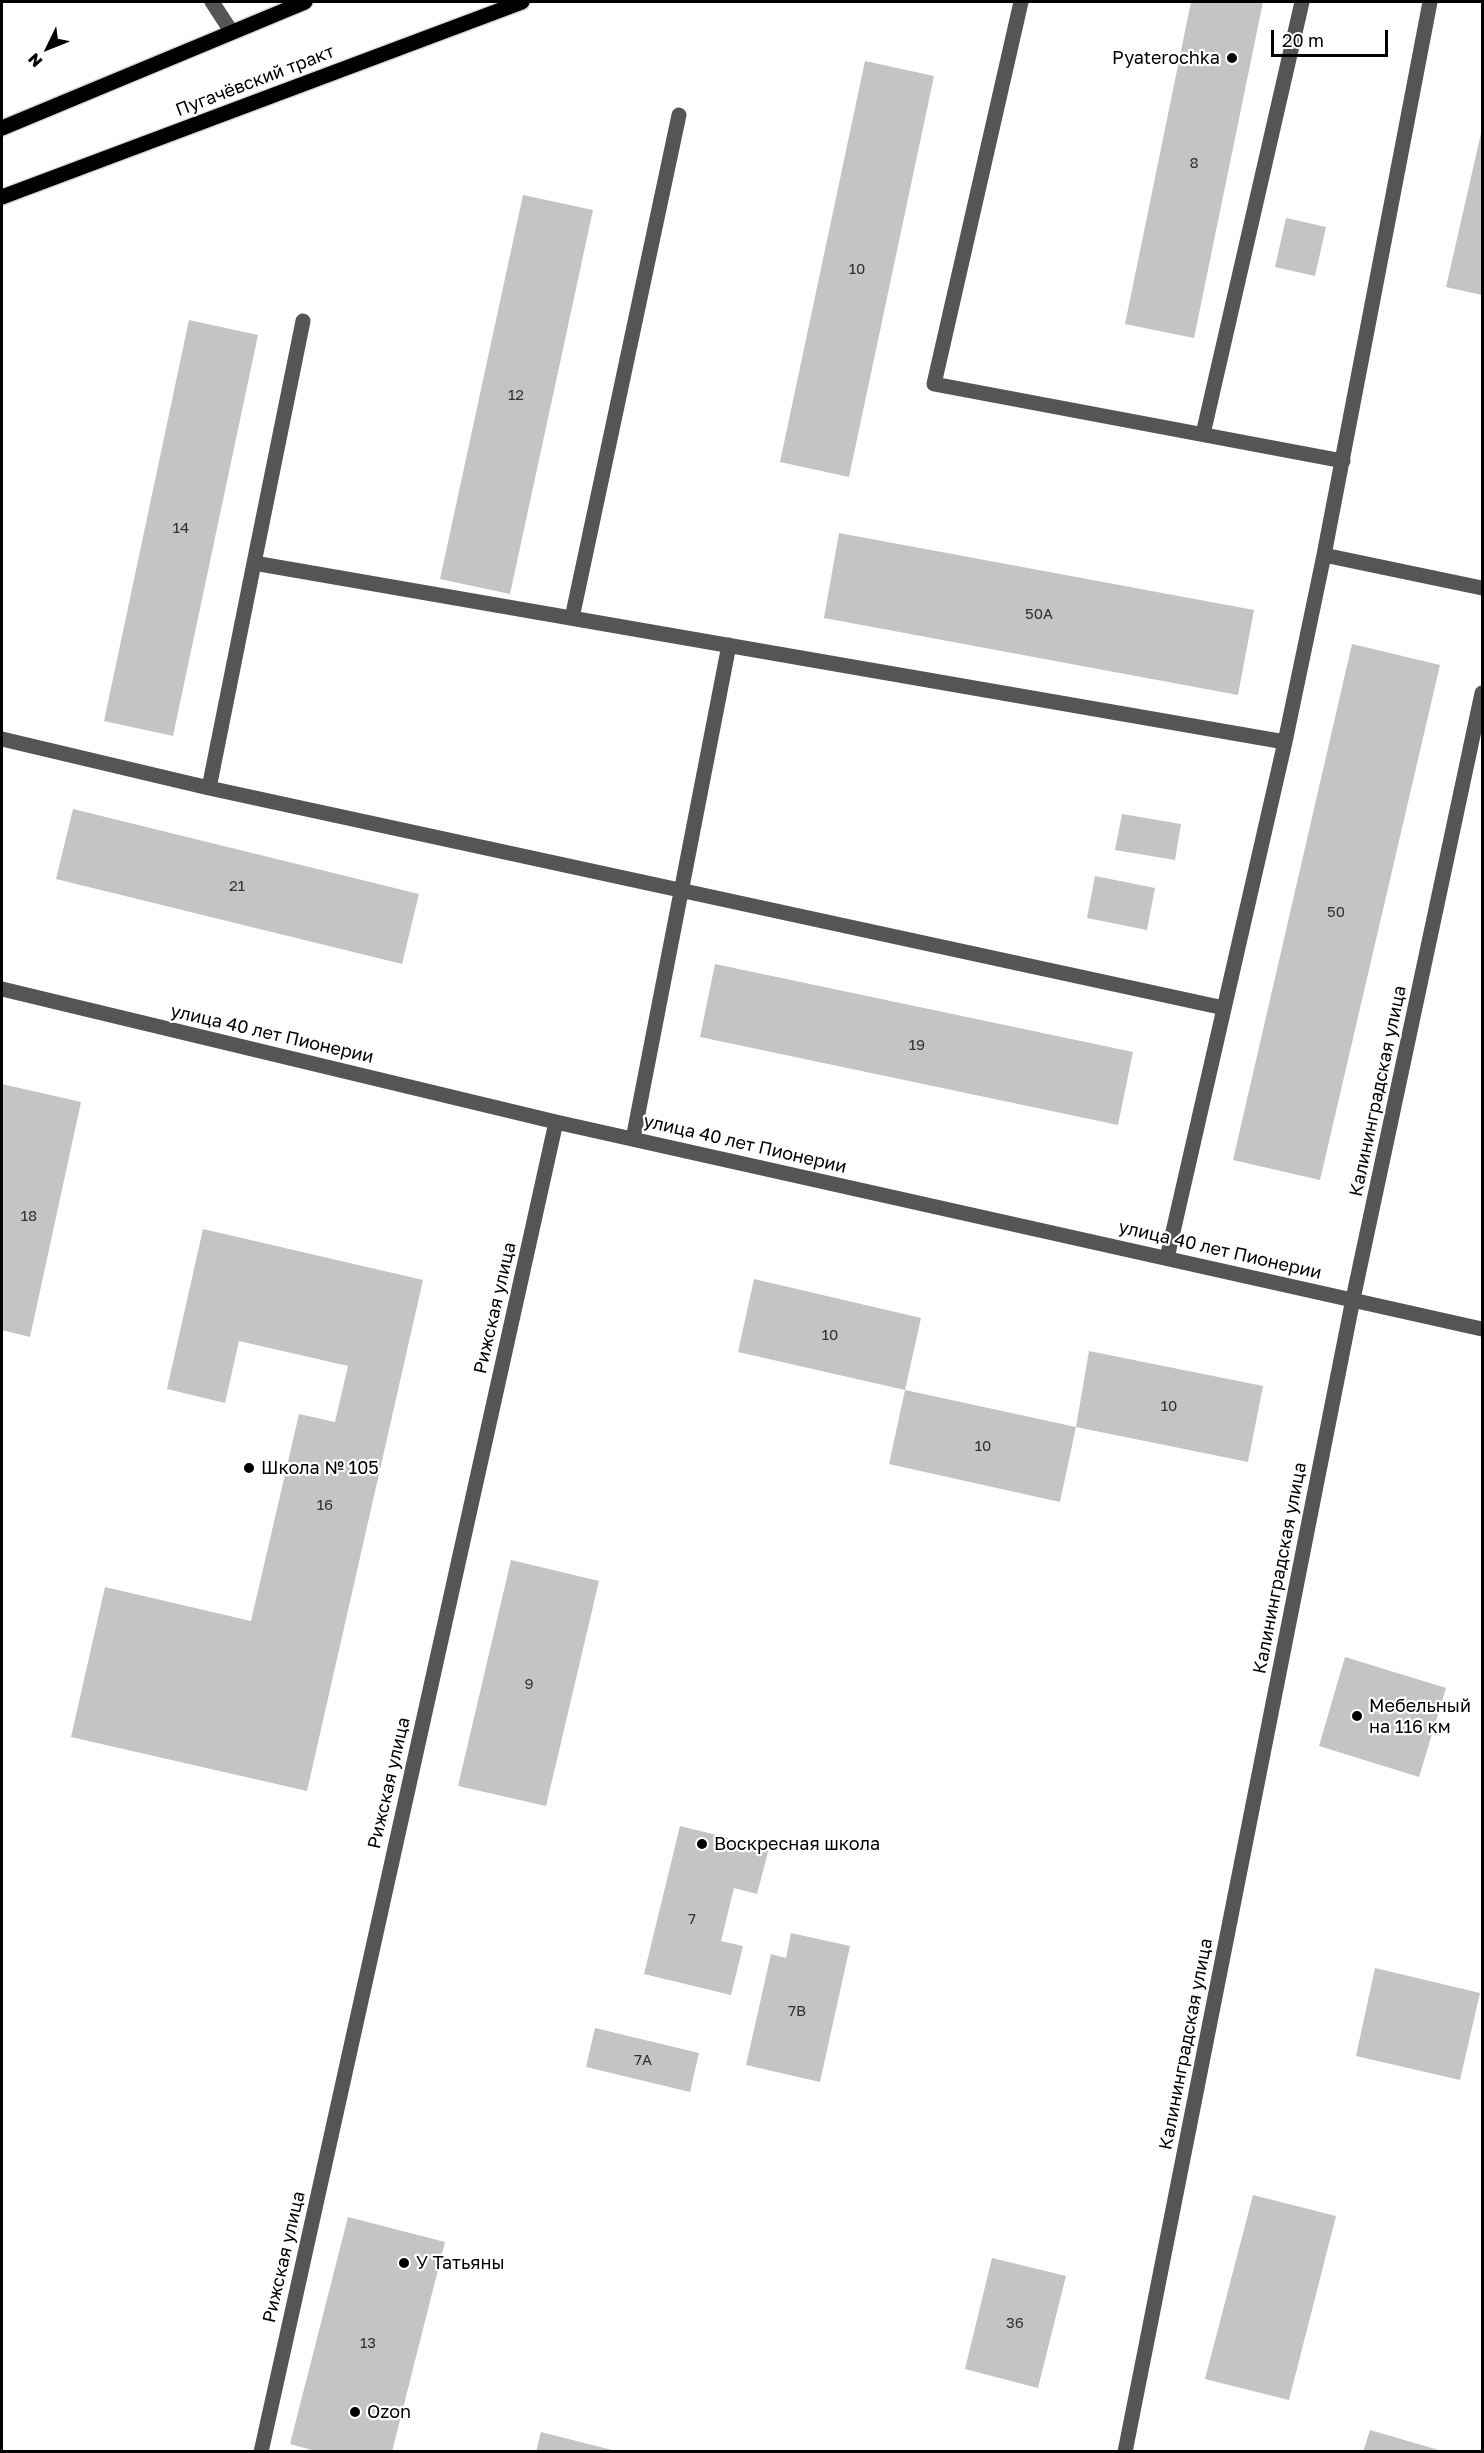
<!DOCTYPE html>
<meta charset="utf-8">
<style>
body{margin:0}
#map{position:relative;width:1484px;height:2453px;overflow:hidden;background:#fff;font-family:"Golos Text",sans-serif}
canvas{display:block}
.frame{position:absolute;inset:0;border:3px solid #000;pointer-events:none}
.north{position:absolute;left:18px;top:18px;width:60px;height:60px;-webkit-text-stroke:4px #fff;paint-order:stroke;rotate:227deg;font-size:16px;font-weight:700;line-height:24px;text-align:center;color:#000}
.north::after{content:'';display:block;margin:auto;width:21px;height:27px;background:#000;clip-path:polygon(50% 0,100% 100%,50% 72%,0 100%)}
.scale{position:absolute;left:1271px;top:30px;width:117px;height:27px;box-sizing:border-box;border:3px solid #000;border-top:0;padding-left:8px;font-size:18px;line-height:21px;white-space:nowrap;color:#000;-webkit-text-stroke:4px #fff;paint-order:stroke}
</style>
<div id="map">
<canvas width="1484" height="2453"></canvas>
<div class="frame"></div>
<div class="north">N</div>
<div class="scale">20 m</div>
</div>
<script>
const g = document.querySelector('canvas').getContext('2d');
g.lineJoin = 'round';
function fill(path, color) { g.fillStyle = color; g.fill(path, 'evenodd'); }
const poly = rows => new Path2D(rows.map(r => 'M' + r).join(''));
function stroke(path, color, width, dash) { g.strokeStyle = color; g.lineWidth = width; g.lineCap = dash ? 'butt' : 'round'; g.setLineDash(dash || []); g.stroke(path); }
function write(font, color, halo, rows, align = 'center') {
  g.font = font + ' "Golos Text",sans-serif'; g.lineWidth = 4.5; g.setLineDash([]); g.textBaseline = 'middle'; g.strokeStyle = halo; g.fillStyle = color; for (const [text, x, y, turn = 0] of rows) {
    g.save(); g.translate(x, y); g.rotate((+turn || 0) * Math.PI / 180); g.textAlign = isNaN(turn) ? turn : align; if (halo) g.strokeText(text, 0, 0); g.fillText(text, 0, 0); g.restore();
  }
}
fill(poly([
 [1191,2,1263,2,1194,338,1125,324],
 [865,61,934,76,849,477,780,462],
 [1482,129,1482,295,1446,287],
 [523,195,593,210,510,594,440,579],
 [1286,218,1326,227,1315,276,1275,267],
 [189,320,258,335,173,736,104,721],
 [839,533,1254,610,1238,695,824,618],
 [1352,644,1440,665,1320,1180,1233,1160],
 [73,809,419,894,402,964,56,879],
 [1122,814,1181,824,1175,860,1115,850],
 [1095,876,1155,888,1147,930,1087,918],
 [715,964,1133,1052,1118,1125,700,1037],
 [2,1084,81,1102,30,1337,2,1330],
 [203,1229,423,1280,307,1791,71,1737,105,1587,251,1621,299,1414,335,1422,348,1366,239,1341,225,1403,167,1389],
 [754,1279,921,1318,905,1390,738,1352],
 [1089,1351,1263,1386,1248,1462,1076,1427],
 [905,1390,1076,1427,1060,1502,889,1464],
 [511,1560,599,1581,546,1806,458,1786],
 [1345,1657,1446,1688,1419,1777,1319,1746],
 [680,1826,769,1848,757,1894,734,1888,721,1941,743,1946,731,1995,644,1974],
 [791,1933,850,1946,820,2082,746,2065,771,1954,786,1958],
 [1375,1968,1480,1993,1460,2080,1356,2056],
 [595,2028,699,2053,690,2092,586,2067],
 [1253,2195,1336,2216,1289,2400,1205,2379],
 [348,2217,445,2242,392,2452,319,2452,290,2444],
 [992,2258,1066,2276,1038,2388,965,2369],
 [1370,2430,1442,2451,1442,2452,1363,2452],
 [541,2432,616,2451,616,2452,536,2452]
]), '#c4c4c4');
const major = poly([
 [2,128,305,2],
 [2,197,522,2]
]);
stroke(major, '#dbdbdb', 18);
stroke(poly([
 [212,2,231,31],
 [1021,2,934,384,1343,461],
 [1203,434,1302,2],
 [1324,555,1430,2],
 [254,563,303,321],
 [572,618,679,115],
 [2,739,209,788,254,563,1285,742,1324,555,1482,588],
 [209,788,1224,1008],
 [2,989,556,1122,1482,1329],
 [633,1139,729,645],
 [1167,1258,1285,742],
 [261,2452,556,1122],
 [1125,2452,1353,1299,1482,693]
]), '#555', 15);
stroke(major, '#000', 15);
for (const [x, y, r, color] of [
 [1232,58,6,"#000"],
 [249,1468,6,"#000"],
 [1357,1716,6,"#000"],
 [702,1844,6,"#000"],
 [404,2263,6,"#000"],
 [355,2412,6,"#000"]
]) { const dot = new Path2D(); dot.arc(x, y, r, 0, 2 * Math.PI); g.fillStyle = color; g.fill(dot); stroke(dot, '#fff', 2); }
write('15px', '#313131', null, [
 ["8",1194,163],
 ["10",857,269],
 ["12",516,395],
 ["14",181,528],
 ["50А",1039,614],
 ["21",237,886],
 ["50",1336,912],
 ["19",917,1045],
 ["18",29,1216],
 ["10",830,1335],
 ["10",1169,1406],
 ["10",983,1446],
 ["16",325,1505],
 ["9",529,1684],
 ["7",692,1919],
 ["7В",797,2011],
 ["7А",643,2060],
 ["36",1015,2323],
 ["13",368,2343]
]);
write('18px', '#000', '#fff', [
 ["Pyaterochka",1220,58,"right"],
 ["Школа № 105",261,1468],
 ["Мебельный",1369,1706],
 ["на 116 км",1369,1727],
 ["Воскресная школа",714,1844],
 ["У Татьяны",416,2263],
 ["Ozon",367,2412]
], 'left');
write('18px', '#000', '#fff', [
 ["Пугачёвский тракт",255,81,-21],
 ["улица 40 лет Пионерии",272,1034,13],
 ["Калининградская улица",1378,1091,-78],
 ["улица 40 лет Пионерии",745,1144,13],
 ["улица 40 лет Пионерии",1220,1250,13],
 ["Рижская улица",495,1308,-77],
 ["Калининградская улица",1280,1568,-79],
 ["Рижская улица",389,1783,-77],
 ["Калининградская улица",1186,2044,-79],
 ["Рижская улица",284,2257,-77]
]);
</script>
